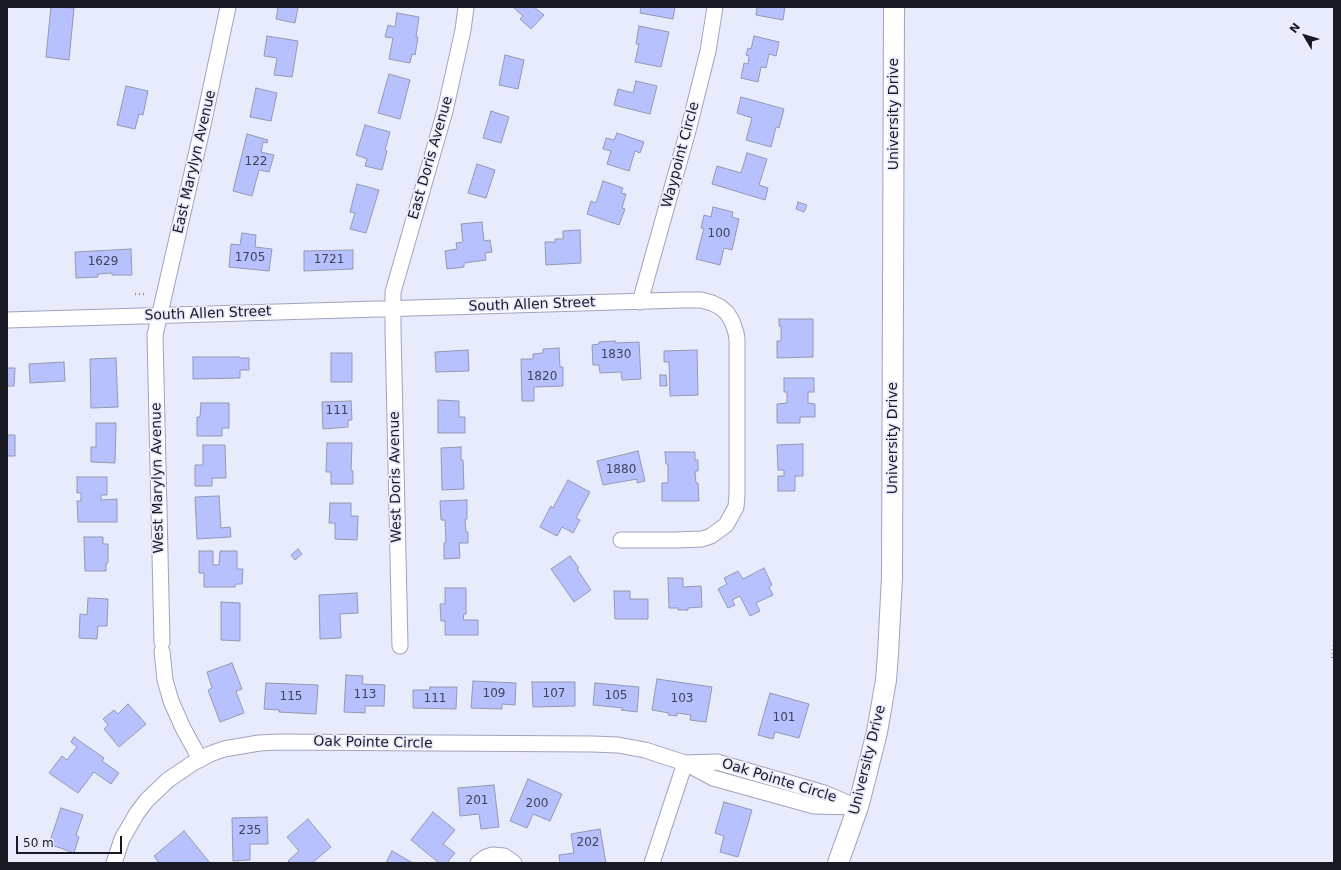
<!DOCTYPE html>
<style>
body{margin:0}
#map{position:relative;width:1341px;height:870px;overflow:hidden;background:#e8ebfc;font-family:"DejaVu Sans",sans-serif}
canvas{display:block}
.frame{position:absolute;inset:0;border:8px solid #181923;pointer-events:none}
.north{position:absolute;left:1285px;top:16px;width:40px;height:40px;-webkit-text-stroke:3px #e8ebfc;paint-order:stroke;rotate:308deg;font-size:11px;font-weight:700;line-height:16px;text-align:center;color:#181923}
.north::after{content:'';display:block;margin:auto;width:14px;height:18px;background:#181923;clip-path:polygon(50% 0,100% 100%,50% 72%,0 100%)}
.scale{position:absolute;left:16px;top:836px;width:106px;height:18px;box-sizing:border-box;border:2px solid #181923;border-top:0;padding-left:5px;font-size:12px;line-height:14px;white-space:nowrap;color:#181923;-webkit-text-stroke:3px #e8ebfc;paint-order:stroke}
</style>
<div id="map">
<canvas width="1341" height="870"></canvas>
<div class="frame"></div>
<div class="north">N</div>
<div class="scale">50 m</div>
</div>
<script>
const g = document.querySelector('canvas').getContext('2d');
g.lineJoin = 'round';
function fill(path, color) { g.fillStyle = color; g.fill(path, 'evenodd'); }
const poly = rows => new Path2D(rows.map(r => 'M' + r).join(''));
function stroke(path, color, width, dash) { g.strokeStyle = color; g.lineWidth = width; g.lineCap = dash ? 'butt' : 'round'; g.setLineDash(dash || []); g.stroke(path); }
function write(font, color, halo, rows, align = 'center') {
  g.font = font + ' "DejaVu Sans",sans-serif'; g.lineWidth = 3.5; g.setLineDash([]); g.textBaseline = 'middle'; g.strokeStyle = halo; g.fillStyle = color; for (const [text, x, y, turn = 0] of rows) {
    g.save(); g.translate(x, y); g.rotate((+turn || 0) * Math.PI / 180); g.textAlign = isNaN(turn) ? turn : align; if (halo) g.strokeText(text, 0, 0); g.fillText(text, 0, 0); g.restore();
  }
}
const building = poly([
 [51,7,74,8,69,60,46,57,51,7],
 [272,7,298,7,295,23,276,19,278,8,272,7],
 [513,7,534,7,544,15,531,29,520,19,523,16,513,7],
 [641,7,675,7,673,19,640,13,641,7],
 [757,7,785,7,783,20,756,15,757,7],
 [397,13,419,17,416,37,418,37,415,55,412,54,410,63,389,59,393,38,385,37,388,25,395,27,397,13],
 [639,26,669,32,661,67,635,62,639,44,636,44,639,26],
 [267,36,298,41,292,77,274,75,277,58,264,56,267,36],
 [754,36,779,42,776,56,769,54,766,68,761,67,758,82,741,78,744,63,748,64,749,56,746,55,748,48,751,49,754,36],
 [505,55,524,60,518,89,499,85,505,55],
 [389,74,410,80,400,119,378,113,389,74],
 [636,81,657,86,650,114,614,105,618,89,633,93,636,81],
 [126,86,148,91,143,115,139,114,135,129,117,125,126,86],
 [256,88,277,93,271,121,250,117,256,88],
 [741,97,784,109,779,128,776,127,771,147,746,140,752,118,737,113,741,97],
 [491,111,509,117,501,143,483,138,491,111],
 [365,125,390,132,385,150,387,151,382,170,365,166,367,159,356,155,365,125],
 [617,133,644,142,640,153,635,151,629,171,607,164,611,151,603,149,606,138,614,140,617,133],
 [247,134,268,140,267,143,263,142,261,152,274,155,269,172,259,170,252,196,233,191,247,134],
 [747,153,767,159,759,185,768,188,765,200,712,184,717,166,741,173,747,153],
 [477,164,495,170,486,198,468,193,477,164],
 [603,181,623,188,621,193,626,194,622,208,625,209,619,225,587,214,591,201,596,203,603,181],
 [357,184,379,190,366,233,350,229,355,213,350,212,357,184],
 [798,202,807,205,804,212,796,209,798,202],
 [713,207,733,212,732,217,739,219,732,250,724,248,720,265,696,259,704,228,701,228,704,215,711,217,713,207],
 [482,222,484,241,490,240,492,252,485,253,486,260,464,263,464,267,447,269,445,251,457,249,456,243,463,242,461,224,482,222],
 [580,230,581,263,546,265,545,242,555,242,555,239,563,239,563,231,580,230],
 [242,233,256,235,255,247,272,249,269,271,229,267,231,244,240,245,242,233],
 [131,249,132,275,112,275,112,273,98,274,98,277,76,278,75,252,131,249],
 [353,250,353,269,304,271,304,251,353,250],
 [779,319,813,319,813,357,777,358,777,341,781,341,781,326,779,326,779,319],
 [615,341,615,343,639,342,641,379,622,380,621,372,600,373,599,365,593,365,592,345,599,344,599,342,615,341],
 [559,348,560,367,563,367,563,386,534,387,534,401,522,401,521,359,533,359,533,354,543,353,543,349,559,348],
 [468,350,469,371,436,372,435,352,468,350],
 [697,350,698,395,670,396,669,362,664,362,664,351,697,350],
 [331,353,352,353,352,382,331,382,331,353],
 [193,357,240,357,240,358,249,358,249,370,240,370,240,378,193,379,193,357],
 [116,358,118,407,91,408,90,359,116,358],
 [64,362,65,381,30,383,29,364,64,362],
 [7,368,15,368,14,386,7,386,7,368],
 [660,375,666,375,667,386,660,386,660,375],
 [784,378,814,378,814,392,808,392,808,403,815,404,815,417,800,417,800,423,777,423,777,404,787,403,787,392,784,392,784,378],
 [438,400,459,401,459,417,465,417,465,433,438,433,438,400],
 [351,401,352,420,348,420,348,427,323,429,322,402,351,401],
 [201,403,229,403,229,428,222,428,222,436,197,436,197,417,200,417,201,403],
 [96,423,116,423,115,463,91,462,91,447,96,447,96,423],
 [7,435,15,435,15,456,7,456,7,435],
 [327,443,352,443,351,470,353,471,353,484,331,484,331,472,326,472,327,443],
 [803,444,803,476,795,476,795,491,778,491,778,476,784,476,784,470,778,470,777,445,803,444],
 [203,445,225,445,226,478,212,478,212,486,195,486,195,465,203,465,203,445],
 [461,447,461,460,463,460,464,489,442,490,441,448,461,447],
 [638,451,645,481,637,483,637,479,603,485,597,461,638,451],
 [665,452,695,452,695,460,698,460,698,471,695,471,696,483,698,483,699,501,662,501,662,483,668,483,668,464,666,464,665,452],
 [77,477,107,477,107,495,101,495,101,500,117,499,117,522,78,522,77,501,81,501,81,493,77,493,77,477],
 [568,480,590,492,576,518,580,520,573,533,562,527,557,536,540,527,551,506,553,508,568,480],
 [219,496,221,528,230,527,231,537,197,539,195,497,219,496],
 [467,500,467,519,465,519,466,532,468,532,468,543,459,543,460,558,444,559,444,543,446,542,445,520,441,520,440,501,467,500],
 [330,503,351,503,351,516,358,516,357,540,335,539,335,523,329,523,330,503],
 [84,537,103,537,103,544,108,544,108,563,106,563,106,571,85,571,84,537],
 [298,549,302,554,295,560,291,555,298,549],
 [199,551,213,551,213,565,219,565,220,551,237,551,237,569,243,569,242,584,236,584,235,587,204,587,204,573,199,573,199,551],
 [570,556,579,568,577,569,591,590,574,602,551,569,570,556],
 [764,568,772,585,769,587,773,595,756,603,760,611,750,616,740,596,732,600,735,605,728,608,718,589,727,584,724,578,738,571,743,579,764,568],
 [668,578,683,578,683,587,701,586,702,607,688,608,688,610,678,610,678,608,669,608,668,578],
 [445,588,466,588,466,614,464,614,463,620,478,620,478,635,445,635,445,621,441,621,440,604,445,604,445,588],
 [614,591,630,591,630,599,648,599,648,619,615,619,614,591],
 [357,593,358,613,340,614,341,638,320,639,319,595,357,593],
 [88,598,108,599,107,626,98,626,97,639,79,638,80,614,87,615,88,598],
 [221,602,240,603,240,641,221,640,221,602],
 [232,663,242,689,236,691,244,713,220,722,208,690,212,688,207,672,232,663],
 [346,675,363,676,362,684,385,685,384,706,365,706,365,713,344,712,346,675],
 [657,679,712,687,706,722,690,720,691,715,677,713,677,716,668,715,669,713,652,710,657,679],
 [473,681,516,683,515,705,502,704,502,709,471,708,473,681],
 [532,682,575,682,575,706,533,707,532,682],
 [266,683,318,685,316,714,279,712,279,710,264,709,266,683],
 [595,683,639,687,637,712,621,710,623,708,593,705,595,683],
 [430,687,457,687,456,709,413,708,413,690,430,690,430,687],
 [770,693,809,704,799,738,775,732,773,739,758,735,770,693],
 [128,704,146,724,119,747,104,729,108,725,103,719,114,710,118,714,128,704],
 [74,737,104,758,102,761,119,773,111,784,94,772,78,793,49,773,62,756,67,760,77,747,71,742,74,737],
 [528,779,562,794,550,821,533,814,527,828,510,821,528,779],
 [494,785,499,827,481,829,479,814,460,816,458,788,494,785],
 [724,802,752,810,738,857,720,852,724,836,715,833,724,802],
 [61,808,83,815,76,835,79,837,74,853,49,844,61,808],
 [433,812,455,830,443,844,455,853,447,863,439,863,411,840,433,812],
 [267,817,268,844,250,844,250,860,233,861,232,818,267,817],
 [308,819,331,847,312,863,290,863,288,861,299,851,287,837,308,819],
 [600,829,606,863,560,863,559,855,574,853,571,834,600,829],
 [184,831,210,863,159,863,154,856,184,831],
 [392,851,413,863,386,863,392,851]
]);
fill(building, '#b7c1fd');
stroke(building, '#9498b2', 1);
const minor = poly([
 [640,302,689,127,708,51,715,7],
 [7,320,682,300,701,300,712,303,720,307,727,313,732,321,736,333,737,339,737,495,736,507,726,525,711,536,702,539,675,540,621,540],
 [162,642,155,335,203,125,228,7],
 [400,646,393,330,393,292,445,111,463,30,466,7],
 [162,651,165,680,171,701,183,728,200,759],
 [686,763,717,762,824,793,850,804],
 [114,863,122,839,137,813,147,800,168,780,193,763,210,754,224,749,259,743,279,742,592,744,618,745,645,750,685,763,713,778,814,806,858,807],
 [478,863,486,857,492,855,504,856,514,863],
 [652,863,685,763]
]);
const major = poly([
 [838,863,858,807,865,780,877,732,886,680,888,654,892,577,894,7]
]);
stroke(minor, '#9fa4bd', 17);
stroke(major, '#9fa4bd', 22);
stroke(poly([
 [135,294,146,294],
 [1332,658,1334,641]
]), '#9597a5', 2.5, [1, 3]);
stroke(minor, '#fff', 15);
stroke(major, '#fff', 20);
write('12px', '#40435a', null, [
 ["122",256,162],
 ["100",719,234],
 ["1705",250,258],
 ["1721",329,260],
 ["1629",103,262],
 ["1830",616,355],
 ["1820",542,377],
 ["111",337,411],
 ["1880",621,470],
 ["109",494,694],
 ["107",554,694],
 ["113",365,695],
 ["105",616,696],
 ["115",291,697],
 ["111",435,699],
 ["103",682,699],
 ["101",784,718],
 ["201",477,801],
 ["200",537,804],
 ["235",250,831],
 ["202",588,843]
]);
write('14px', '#181923', '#e8ebfc', [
 ["University Drive",894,114,-90],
 ["Waypoint Circle",681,155,-75],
 ["East Doris Avenue",431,158,-74],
 ["East Marylyn Avenue",195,162,-77],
 ["South Allen Street",532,305,-2],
 ["South Allen Street",208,314,-2],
 ["University Drive",893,438,-90],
 ["West Doris Avenue",396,477,-91],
 ["West Marylyn Avenue",158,478,-91],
 ["Oak Pointe Circle",373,743,1],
 ["University Drive",868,760,-76],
 ["Oak Pointe Circle",779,781,17]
]);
</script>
